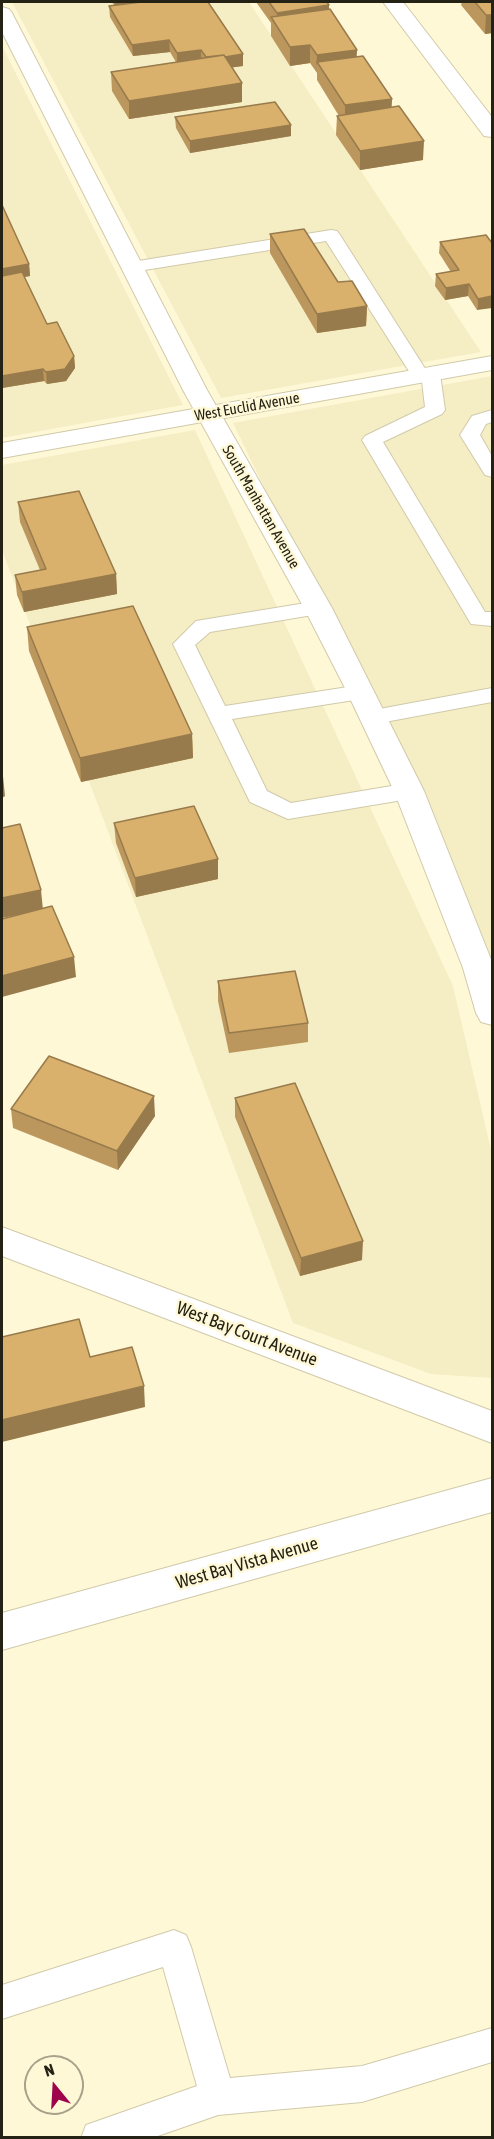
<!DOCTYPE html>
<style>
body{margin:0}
#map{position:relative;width:494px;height:2139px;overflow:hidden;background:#fff8d7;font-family:"Asap Condensed",sans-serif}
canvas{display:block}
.frame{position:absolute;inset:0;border:3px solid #242115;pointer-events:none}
.north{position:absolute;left:24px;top:2055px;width:60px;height:60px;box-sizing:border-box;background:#fff8d7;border:2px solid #a7a289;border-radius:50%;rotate:342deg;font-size:16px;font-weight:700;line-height:24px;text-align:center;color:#242115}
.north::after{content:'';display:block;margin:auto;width:21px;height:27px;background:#9e044b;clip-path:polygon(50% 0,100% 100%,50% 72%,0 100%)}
</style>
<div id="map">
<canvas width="494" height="2139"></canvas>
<div class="frame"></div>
<div class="north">N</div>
</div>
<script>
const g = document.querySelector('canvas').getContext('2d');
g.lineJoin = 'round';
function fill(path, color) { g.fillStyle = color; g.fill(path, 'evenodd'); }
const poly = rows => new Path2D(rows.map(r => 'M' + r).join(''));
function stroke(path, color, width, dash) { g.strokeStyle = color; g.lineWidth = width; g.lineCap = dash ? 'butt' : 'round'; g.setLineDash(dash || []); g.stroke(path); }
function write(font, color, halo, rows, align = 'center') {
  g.font = font + ' "Asap Condensed",sans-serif'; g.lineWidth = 5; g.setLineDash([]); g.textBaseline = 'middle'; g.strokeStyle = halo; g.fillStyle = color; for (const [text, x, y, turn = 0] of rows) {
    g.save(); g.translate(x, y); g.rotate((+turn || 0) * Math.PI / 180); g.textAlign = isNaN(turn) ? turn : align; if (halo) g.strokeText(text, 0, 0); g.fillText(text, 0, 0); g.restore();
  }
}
fill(poly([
 [12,2,249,2,481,352,221,398],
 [2,46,183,405,2,438],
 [492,376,492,959,233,423],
 [195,430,453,986,492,1154,492,1378,431,1374,293,1323,2,550,2,465]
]), '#f5edc4');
const service = poly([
 [331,230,337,231,340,235,426,370,438,370,440,374,445,410,442,414,383,442,485,612,492,612,492,626,471,624,362,440,365,436,425,407,422,381,414,380,412,376,326,241,132,272,126,271,123,267,126,263,132,262,331,230],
 [492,410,492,422,486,424,480,435,492,456,492,477,485,475,460,435,472,416,492,410],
 [318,601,325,603,329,608,325,613,210,632,195,645,225,706,361,685,369,687,372,692,369,697,361,699,232,719,267,791,291,803,409,783,417,785,420,791,417,797,409,799,288,819,250,802,173,644,196,621,318,601],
 [492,688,492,702,374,724,366,722,363,717,366,712,374,710,492,688],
 [174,1930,186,1935,191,1947,230,2078,362,2066,492,2028,492,2062,362,2102,218,2115,152,2138,81,2138,86,2125,197,2086,163,1967,2,2019,2,1985,174,1930]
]);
const minor = poly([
 [383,2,403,2,492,117,492,137,484,136,383,2],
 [2,1227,492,1411,492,1443,2,1256,2,1227],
 [492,1478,492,1512,2,1650,2,1613,492,1478]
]);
const tertiary = poly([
 [492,356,492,370,2,458,2,443,492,356]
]);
const secondary = poly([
 [2,7,9,9,12,13,207,390,332,608,424,791,492,962,492,1025,481,1022,476,1013,463,968,394,791,347,692,304,608,183,390,2,32,2,7]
]);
stroke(service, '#d0caaa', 2);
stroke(minor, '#d0caaa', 2);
stroke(tertiary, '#d0caaa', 2);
stroke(secondary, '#d0caaa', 2);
fill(service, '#fff');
fill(minor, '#fff');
fill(tertiary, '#fff');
fill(secondary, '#fff');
fill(poly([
 [112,2,208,2,243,66,232,67,242,83,242,102,129,119,112,91,111,72,176,62,170,52,133,56,110,17,109,6,114,5],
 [256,2,327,2,329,9,357,50,356,57,392,99,391,108,423,160,360,170,336,135,337,116,339,116,317,80,317,73,310,63,290,66,271,36,271,23],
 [462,2,492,2,492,33,485,34,461,5],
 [175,117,291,125,291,136,190,153,176,128],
 [2,205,29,264,30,276,24,277,47,324,74,356,75,368,66,381,47,384,44,381,2,388],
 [270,234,367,306,366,326,317,333,270,253],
 [486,235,477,310,468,296,445,300,435,286,436,274,451,272,439,253,440,242],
 [18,502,116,574,117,594,24,612,17,595,15,575,40,570,20,522],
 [27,627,192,734,193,758,81,782,29,651],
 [114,823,218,879,136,897,116,843],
 [218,981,308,1023,308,1042,229,1053,218,1001],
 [235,1098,362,1260,300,1276,235,1117],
 [11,1109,155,1116,118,1170,13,1128]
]), '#bb975d');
fill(poly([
 [115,2,157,2,115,7],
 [329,5,329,23,277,26,277,13],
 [486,15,492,15,492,33,485,34],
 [169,40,170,52,133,56,132,45],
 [310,45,310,63,290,66,290,47],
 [201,50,201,61,177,64,177,53],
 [357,50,356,68,317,62,316,73,317,55],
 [243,54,243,66,207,71,207,59],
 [242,83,242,102,129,119,129,101],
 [392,99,391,117,345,124,345,105],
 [291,125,291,136,190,153,190,141],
 [424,141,423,160,360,170,360,151],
 [29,264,30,276,2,281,2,269],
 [469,284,468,296,445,300,446,288],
 [492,296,492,308,477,310,478,299],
 [367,306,366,326,317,333,317,314],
 [74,356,75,368,66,381,47,384,46,372],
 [43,369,44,381,2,388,2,376],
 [116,574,117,594,24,612,22,592],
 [192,734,193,758,81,782,80,758],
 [3,776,5,796,2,798,2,777],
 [218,859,218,879,136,897,135,878],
 [41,890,43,910,2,918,2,898],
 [74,957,76,977,2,997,2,976],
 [154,1096,155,1116,118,1170,117,1151],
 [363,1241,362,1260,300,1276,301,1258],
 [144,1386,145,1407,2,1442,2,1420]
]), '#987b4c');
const building = poly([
 [141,2,208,2,243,54,225,57,224,55,206,57,201,50,177,53,169,40,132,45,109,6,141,2],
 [269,2,327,2,329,5,277,13,269,2],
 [475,2,492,2,492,15,486,15,475,2],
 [330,9,357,50,317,55,310,45,290,47,271,17,330,9],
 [224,55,242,83,129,101,111,72,224,55],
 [363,56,392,99,345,105,317,62,363,56],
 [275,102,291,125,190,141,175,117,275,102],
 [399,106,424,141,360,151,337,116,399,106],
 [2,205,29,264,2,269,2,205],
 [304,229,338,282,352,281,367,306,317,314,270,234,304,229],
 [486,235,492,243,492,296,478,299,469,284,446,288,436,274,459,270,440,242,486,235],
 [22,272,47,324,57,322,74,356,65,369,46,372,43,369,2,376,2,276,22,272],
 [79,491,116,574,22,592,15,575,46,569,18,502,79,491],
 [133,606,192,734,80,758,27,627,133,606],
 [194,806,218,859,135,878,114,823,194,806],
 [20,824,41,890,2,898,2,828,20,824],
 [52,906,74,957,2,976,2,919,52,906],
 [295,971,308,1023,229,1033,218,981,295,971],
 [49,1056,154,1096,117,1151,11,1109,49,1056],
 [295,1083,363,1241,301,1258,235,1098,295,1083],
 [79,1319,90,1357,132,1347,144,1386,2,1420,2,1337,79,1319]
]);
fill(building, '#d9b06c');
stroke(building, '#987b4c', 1.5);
write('15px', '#242115', '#fff8d7', [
 ["West Euclid Avenue",247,407,-10],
 ["South Manhattan Avenue",261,507,60]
]);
write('18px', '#242115', '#fff8d7', [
 ["West Bay Court Avenue",247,1334,21],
 ["West Bay Vista Avenue",247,1563,-16]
]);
</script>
